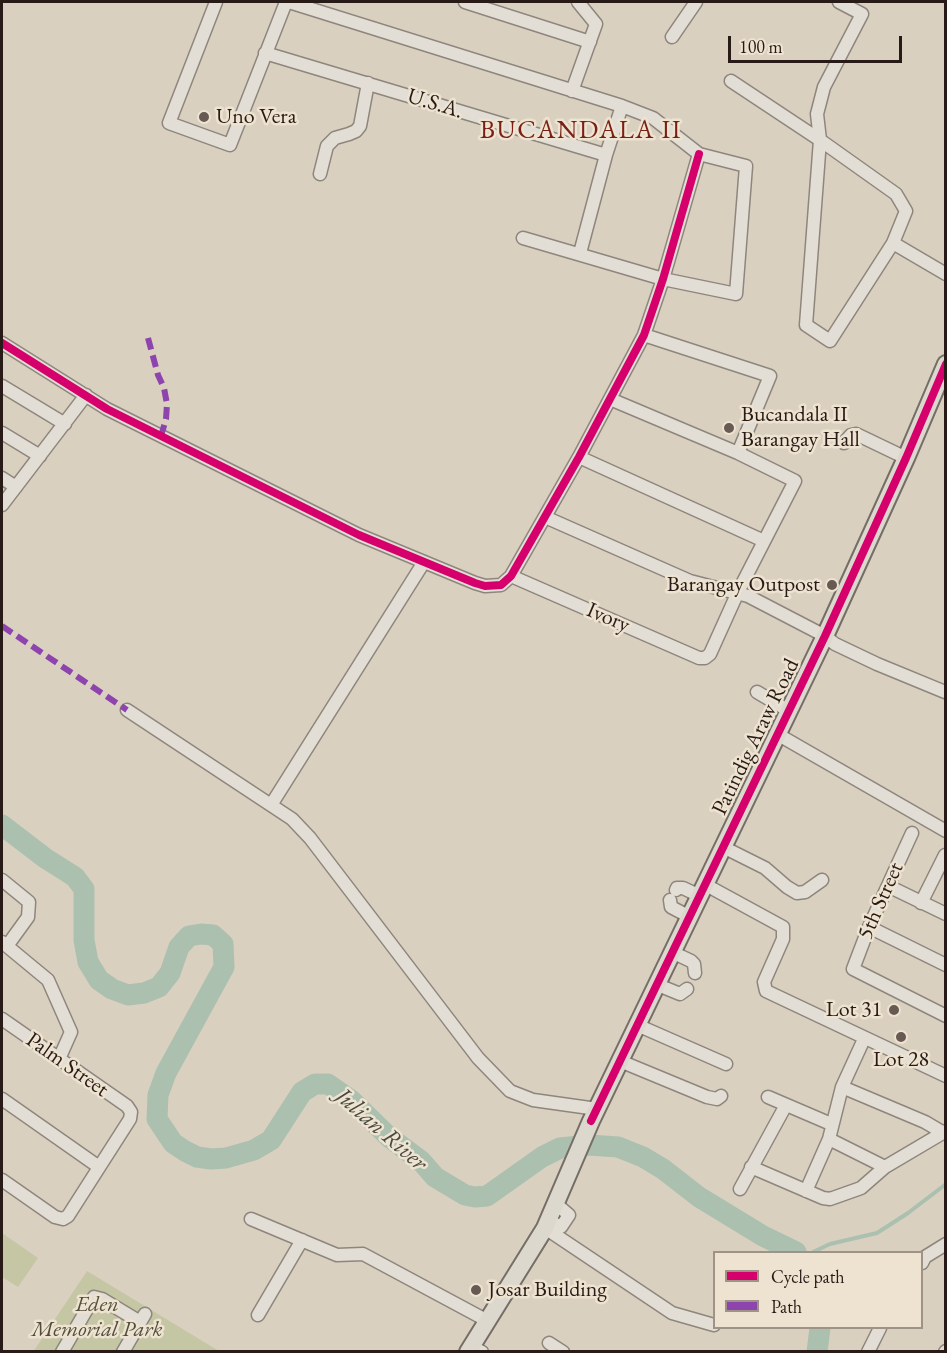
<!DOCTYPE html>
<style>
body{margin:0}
#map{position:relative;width:947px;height:1353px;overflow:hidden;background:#dad0c0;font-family:"EB Garamond",serif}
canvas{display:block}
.frame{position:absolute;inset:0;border:3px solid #281b17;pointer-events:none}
.legend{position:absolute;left:713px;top:1251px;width:210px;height:78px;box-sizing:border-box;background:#ede3d0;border:2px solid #9e9386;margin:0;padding:8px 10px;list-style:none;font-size:18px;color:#281b17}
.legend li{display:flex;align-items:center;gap:12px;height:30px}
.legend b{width:30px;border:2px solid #9e9386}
.scale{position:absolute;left:728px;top:36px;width:174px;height:27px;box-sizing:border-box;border:3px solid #281b17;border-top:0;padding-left:8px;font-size:18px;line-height:21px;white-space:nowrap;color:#281b17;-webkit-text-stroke:4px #ede3d0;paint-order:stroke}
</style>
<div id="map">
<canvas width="947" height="1353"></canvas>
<div class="frame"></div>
<ul class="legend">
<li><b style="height:8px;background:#d6006c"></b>Cycle path</li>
<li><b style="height:8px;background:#8e44ad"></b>Path</li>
</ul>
<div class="scale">100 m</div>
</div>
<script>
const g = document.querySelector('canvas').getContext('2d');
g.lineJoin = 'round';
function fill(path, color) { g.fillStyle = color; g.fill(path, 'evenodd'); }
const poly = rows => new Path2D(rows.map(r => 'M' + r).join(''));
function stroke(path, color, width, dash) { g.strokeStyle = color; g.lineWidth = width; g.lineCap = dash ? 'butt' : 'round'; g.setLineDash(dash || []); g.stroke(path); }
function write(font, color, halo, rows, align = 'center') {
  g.font = font + ' "EB Garamond",serif'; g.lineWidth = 5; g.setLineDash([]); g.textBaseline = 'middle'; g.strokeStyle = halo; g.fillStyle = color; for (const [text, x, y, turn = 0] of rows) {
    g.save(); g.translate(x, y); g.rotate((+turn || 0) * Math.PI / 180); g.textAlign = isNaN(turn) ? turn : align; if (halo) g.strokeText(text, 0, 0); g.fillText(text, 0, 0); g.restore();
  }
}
fill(poly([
 [2,1233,38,1258,18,1287,2,1277],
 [87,1271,219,1351,33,1352]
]), '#c5c6a4');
stroke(poly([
 [813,1252,830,1244,877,1233,908,1213,946,1184]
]), '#abc0af', 4);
stroke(poly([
 [2,825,45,858,75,877,84,889,84,940,88,962,99,980,112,989,128,995,144,993,159,987,170,973,179,947,189,936,201,934,213,935,223,944,224,967,166,1073,158,1095,157,1119,173,1143,185,1151,197,1157,211,1159,226,1158,254,1150,271,1140,302,1092,315,1084,328,1084,351,1100,389,1137,421,1161,435,1177,465,1195,475,1197,487,1196,542,1157,560,1148,589,1145,618,1147,643,1157,663,1169,699,1197,763,1236,796,1252],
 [817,1352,820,1328]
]), '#abc0af', 21);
const minor = poly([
 [216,2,169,123,230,145,286,2],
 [289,2,622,106,653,118,699,154,746,166,736,294,663,279,523,238],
 [465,2,590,42],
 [672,37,696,2],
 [265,53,606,155],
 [731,81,820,140,896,194,906,211,893,243,830,341,806,325,820,140,817,114,824,87,862,14,839,2],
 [572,91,596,24,578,2],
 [320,174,327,146,335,138,349,134,356,131,360,126,368,83],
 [893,243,946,274],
 [580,253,606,155,622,106],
 [644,335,770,376,738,453],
 [2,343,107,409,359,535,475,583,485,586,501,585,511,576,579,457,644,335,663,279,699,154],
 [2,386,65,424],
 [2,433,40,456],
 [844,443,851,435,856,434,906,458],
 [579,457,764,541],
 [2,478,16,487],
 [2,505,86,395],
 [545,517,690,581,748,596,825,636,835,644,877,664,945,692],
 [511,576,699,658,705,658,710,654,738,592,795,481,738,453,610,399],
 [757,692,789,711],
 [127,710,292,819,310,838,478,1058,510,1091,533,1100,597,1109],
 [777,734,946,831],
 [271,805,424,562],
 [912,833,869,927,853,969,946,1016],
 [723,847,765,868,787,887,797,893,805,892,822,880],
 [2,880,29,902,28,917,7,946],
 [706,885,783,927,783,939,764,982,766,991,946,1076],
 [888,886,946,914],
 [676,890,677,888,683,888,700,896],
 [670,900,671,907,690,917],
 [921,903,945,855],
 [869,927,946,965],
 [2,942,48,980,71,1032,59,1059],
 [674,953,691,961,694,964,695,973],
 [658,985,680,994,687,989],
 [2,1019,127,1106,131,1112,130,1119,68,1216,63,1219,55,1217,2,1180],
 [637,1025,726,1064],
 [620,1061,707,1097,717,1099,721,1096],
 [842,1087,925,1122,942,1132],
 [768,1097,831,1124],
 [2,1099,99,1167],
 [829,1139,885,1167],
 [751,1167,823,1198,830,1199,861,1188,885,1167,946,1131],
 [740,1189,786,1105],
 [806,1191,829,1139,842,1087,864,1039],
 [251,1219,337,1255,363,1254,486,1320],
 [548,1220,561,1227,569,1215,555,1203],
 [545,1228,672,1313,714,1325],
 [922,1263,925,1257,946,1244],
 [258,1315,302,1240],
 [549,1343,563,1352],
 [471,1346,482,1352],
 [62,1352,94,1297,102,1299,140,1322],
 [123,1352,145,1314],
 [868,1352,880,1328],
 [945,1352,946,1351]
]);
const major = poly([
 [468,1352,545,1228,591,1121,825,636,906,458,946,364]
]);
stroke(minor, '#8e867d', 15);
stroke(major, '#756e66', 20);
stroke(minor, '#e2ded5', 12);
stroke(major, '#ddd8ce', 16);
stroke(poly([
 [148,338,158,375,164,388,167,404,166,419,161,436],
 [2,626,127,710]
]), '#8e44ad', 6, [12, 6]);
stroke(poly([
 [2,343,107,409,359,535,475,583,485,586,501,585,511,576,579,457,644,335,663,279,699,154],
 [591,1121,825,636,906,458,946,364]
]), '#d6006c', 8);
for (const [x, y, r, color] of [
 [204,117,6,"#665a52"],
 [729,428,6,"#665a52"],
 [832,585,6,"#665a52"],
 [894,1010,6,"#665a52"],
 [901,1037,6,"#665a52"],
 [476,1290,6,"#665a52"]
]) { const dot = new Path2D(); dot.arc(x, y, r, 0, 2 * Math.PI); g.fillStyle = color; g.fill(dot); stroke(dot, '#ede3d0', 2); }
write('22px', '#281b17', '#ede3d0', [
 ["U.S.A.",435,104,17],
 ["Ivory",608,618,23],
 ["Patindig Araw Road",756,737,-64],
 ["5th Street",881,901,-66],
 ["Palm Street",67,1065,35]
]);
write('22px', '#281b17', '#ede3d0', [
 ["Uno Vera",216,117],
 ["Bucandala II",741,415],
 ["Barangay Hall",741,440],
 ["Barangay Outpost",820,585,"right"],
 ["Lot 31",882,1010,"right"],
 ["Lot 28",901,1060,"center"],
 ["Josar Building",488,1290]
], 'left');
write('italic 22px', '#524c3b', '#ede3d0', [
 ["Eden",97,1305],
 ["Memorial Park",97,1330]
]);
write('italic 24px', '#494a42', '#ede3d0', [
 ["Julian River",381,1130,41]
]);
g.letterSpacing = '1.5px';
write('26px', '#7a1f14', '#ede3d0', [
 ["BUCANDALA II",581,131]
]);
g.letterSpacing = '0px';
</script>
